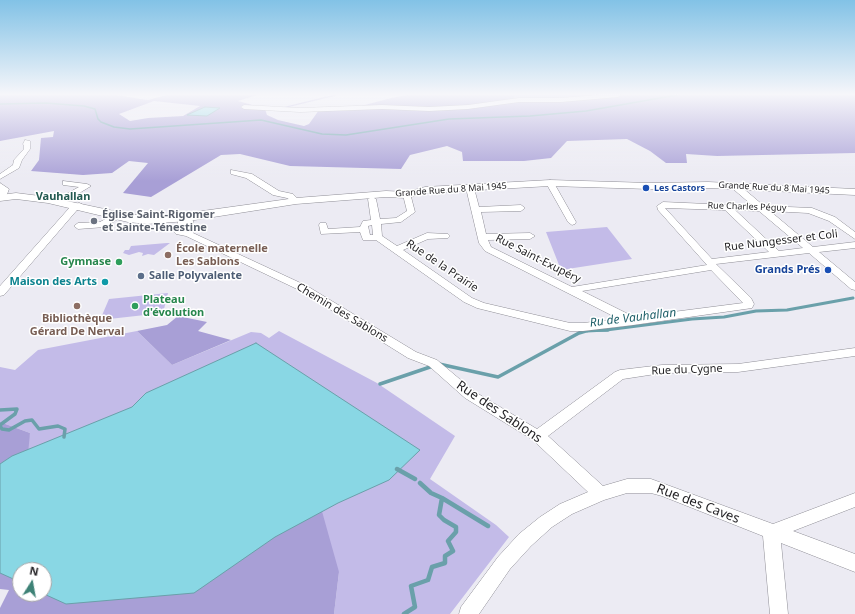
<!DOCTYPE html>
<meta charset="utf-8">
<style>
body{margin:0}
#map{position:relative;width:855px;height:614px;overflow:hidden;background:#ecebf3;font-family:"Noto Sans",sans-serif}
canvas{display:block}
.north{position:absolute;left:12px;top:562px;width:40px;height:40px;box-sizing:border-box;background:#fff;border:1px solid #a6a5a7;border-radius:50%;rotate:11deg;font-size:11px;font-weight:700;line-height:16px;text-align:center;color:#201f22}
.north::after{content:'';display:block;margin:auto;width:14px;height:18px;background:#3e8276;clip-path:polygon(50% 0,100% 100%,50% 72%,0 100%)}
</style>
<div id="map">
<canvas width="855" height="614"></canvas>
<div class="north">N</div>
</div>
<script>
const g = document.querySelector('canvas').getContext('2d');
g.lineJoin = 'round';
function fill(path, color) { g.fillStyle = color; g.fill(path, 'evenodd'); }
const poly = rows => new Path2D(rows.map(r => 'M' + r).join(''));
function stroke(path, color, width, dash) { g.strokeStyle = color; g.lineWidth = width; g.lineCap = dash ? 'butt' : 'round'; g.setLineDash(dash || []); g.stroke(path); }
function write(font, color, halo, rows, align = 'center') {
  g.font = font + ' "Noto Sans",sans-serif'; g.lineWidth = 3; g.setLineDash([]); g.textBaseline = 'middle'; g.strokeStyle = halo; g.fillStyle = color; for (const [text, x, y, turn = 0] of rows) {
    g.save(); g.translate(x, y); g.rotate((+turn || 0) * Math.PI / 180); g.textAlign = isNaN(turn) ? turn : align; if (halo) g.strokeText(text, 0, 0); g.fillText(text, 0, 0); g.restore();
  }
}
fill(poly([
 [515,95,613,95,513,100],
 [607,227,632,259,561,270,546,232],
 [167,243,170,243,154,255,148,254,142,256,143,253,139,252,129,255,123,253,125,250,129,250,131,246],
 [168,293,163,313,100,320,109,299],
 [137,331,172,365,251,332,261,333,269,338,279,331,377,383,455,436,430,479,496,525,509,537,450,614,334,614,339,572,16,483,30,433,0,422,0,367,15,370,38,350]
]), '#c3bbe8');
fill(poly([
 [0,95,116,95,148,100,166,95,257,95,238,101,256,106,280,108,332,95,339,95,289,107,312,109,361,106,391,98,408,95,515,95,513,99,557,99,613,95,855,95,855,153,717,156,686,154,687,163,666,163,650,151,627,139,567,141,551,158,524,161,463,161,462,152,447,146,410,155,401,169,290,166,240,154,221,155,151,197,123,193,148,163,129,161,112,173,83,175,31,171,39,160,41,138,53,137,54,131,0,141],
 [154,101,200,106,183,116,148,118,130,121,119,114],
 [265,109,319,110,309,124,304,126,278,120,267,115],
 [178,316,207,322,198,331,231,340,172,365,137,331,167,325],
 [0,422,30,433,28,454,316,490,339,572,334,614,0,614,0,608,9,590,0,589],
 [20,570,44,570,44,594,20,594]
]), '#a89fd6');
const water = poly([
 [205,107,220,108,207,116,187,115,205,107],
 [256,343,420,450,389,480,338,503,275,537,194,593,66,604,44,594,44,570,20,570,20,582,0,573,0,464,12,456,132,407,146,393,256,343]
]);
fill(water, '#89d7e4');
stroke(water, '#6aa0aa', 1);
stroke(poly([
 [0,104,46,103,84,106,95,109,98,119,101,122,114,127,130,129,261,120,322,134,346,135,449,119,530,116,586,111,677,95]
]), '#6aa0aa', 1.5);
stroke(poly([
 [587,331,606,330,692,319,724,317,756,311,787,310,853,298]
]), '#6aa0aa', 3);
stroke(poly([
 [439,364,498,377,579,333,589,330,608,330],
 [380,384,433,366],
 [0,410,17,409,15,414,0,425],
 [0,426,2,429,9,430,25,421,32,420,39,429,58,426,65,429,64,437]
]), '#6aa0aa', 3.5);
stroke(poly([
 [397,469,415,479],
 [442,498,488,526],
 [404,614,415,607,411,586,428,580,432,567,445,563,445,556,453,551,448,541,456,532,456,527,444,520,439,515,442,498,431,493,420,483]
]), '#6aa0aa', 4.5);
const street = poly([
 [597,95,621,95,618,97,561,102,519,102,468,109,429,111,382,109,300,112,244,109,241,107,244,105,300,108,382,105,429,107,468,105,519,98,561,98,597,95],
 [25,140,30,141,30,149,22,160,19,168,0,179,0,174,13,165,14,160,24,149,24,146,23,144,25,140],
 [231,170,252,174,279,191,293,194,300,201,296,203,287,198,273,195,246,178,231,174,231,170],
 [63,181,87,184,91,186,61,204,55,204,54,202,55,200,79,187,63,185,63,181],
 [547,181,550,181,554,183,576,222,575,224,572,225,568,222,546,183,547,181],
 [0,183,9,189,6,197,2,199,0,199,0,183],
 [732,184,738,184,764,206,812,208,835,217,855,232,855,239,829,221,808,213,770,211,813,247,855,242,855,248,819,252,855,282,855,290,851,289,809,253,716,264,751,298,754,304,752,308,633,325,583,331,570,331,477,308,464,302,376,240,363,240,360,232,321,234,319,225,320,223,326,223,328,229,360,227,363,221,371,220,368,199,372,197,376,199,380,219,396,218,407,211,403,195,404,193,410,193,415,212,401,222,381,224,382,236,397,246,427,233,448,234,450,236,448,238,428,239,403,250,472,298,484,303,570,323,583,323,619,319,485,251,479,243,466,188,467,186,473,186,474,188,479,207,521,205,525,208,521,211,481,212,486,234,530,233,535,236,530,239,488,240,491,247,572,287,707,265,658,210,657,206,663,202,753,206,732,188,732,184],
 [665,208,725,210,769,252,712,259,665,208],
 [735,210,759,211,803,248,779,251,735,210],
 [372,225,373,235,370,235,368,226,372,225],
 [711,270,743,303,634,317,582,291,711,270],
 [79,203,82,204,83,206,82,208,77,210,4,295,0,296,0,286,71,206,79,203],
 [118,212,121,213,122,215,121,217,105,227,78,229,74,226,78,223,100,222,118,212],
 [184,214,191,215,192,217,195,230,193,233,307,286,416,352,437,360,475,392,537,429,615,372,620,370,662,365,738,364,855,348,855,356,738,372,662,373,623,379,548,436,603,486,627,479,651,479,773,524,855,493,855,507,793,531,855,554,855,572,781,543,788,614,770,614,763,536,662,496,651,493,627,493,604,500,572,514,552,527,531,546,510,569,479,614,459,614,461,607,498,557,519,534,540,517,560,504,588,492,533,440,465,398,429,366,408,358,299,290,186,236,176,234,174,232,180,217,184,214]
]);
const secondary = poly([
 [550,180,650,183,708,182,855,189,855,195,708,188,650,189,550,186,426,193,407,198,386,197,296,204,188,221,147,224,128,222,48,203,16,199,0,201,0,195,16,193,48,197,128,214,147,216,188,213,296,198,386,191,407,192,425,187,550,180]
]);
stroke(street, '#8f8e96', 1);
stroke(secondary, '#8f8e96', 1);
fill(street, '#fff');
fill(secondary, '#fff');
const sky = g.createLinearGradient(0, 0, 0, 181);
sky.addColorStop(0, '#82c2e6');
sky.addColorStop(0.52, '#f6f6fa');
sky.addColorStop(1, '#f6f6fa00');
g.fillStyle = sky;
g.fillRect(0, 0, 855, 181);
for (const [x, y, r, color] of [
 [646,188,4,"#1a4fb4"],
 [94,221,4,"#6b7280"],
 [168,255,4,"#8d6e63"],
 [119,262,4,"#2e9e5b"],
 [828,270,4,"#1a4fb4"],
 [141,276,4,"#5c6f8a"],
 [105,282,4,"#0f9aa8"],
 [77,306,4,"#8d6e63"],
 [135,306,4,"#2e9e5b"]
]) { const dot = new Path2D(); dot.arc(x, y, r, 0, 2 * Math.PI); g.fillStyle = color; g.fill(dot); stroke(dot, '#fff', 1.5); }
write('bold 9px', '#164399', '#fff', [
 ["Les Castors",654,188]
], 'left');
write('9px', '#201f22', '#fff', [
 ["Grande Rue du 8 Mai 1945",774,188,3],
 ["Grande Rue du 8 Mai 1945",451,190,-4],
 ["Rue Charles Péguy",747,207,2]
]);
write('bold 11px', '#235a51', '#fff', [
 ["Vauhallan",63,197]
]);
write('bold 11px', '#5b616d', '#fff', [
 ["Église Saint-Rigomer",102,215],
 ["et Sainte-Ténestine",102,228]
], 'left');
write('11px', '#201f22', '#fff', [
 ["Rue Nungesser et Coli",781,241,-7],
 ["Rue Saint-Exupéry",538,259,27],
 ["Rue de la Prairie",442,266,34],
 ["Chemin des Sablons",342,313,31],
 ["Rue du Cygne",687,370,-2]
]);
write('bold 11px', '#785e54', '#fff', [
 ["École maternelle",176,249],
 ["Les Sablons",176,262],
 ["Bibliothèque",77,319,"center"],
 ["Gérard De Nerval",77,332,"center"]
], 'left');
write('bold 11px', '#27864d', '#fff', [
 ["Gymnase",111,262],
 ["Plateau",143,300,"left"],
 ["d'évolution",143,313,"left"]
], 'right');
write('bold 11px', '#164399', '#fff', [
 ["Grands Prés",820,270]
], 'right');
write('bold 11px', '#4e5e75', '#fff', [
 ["Salle Polyvalente",149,276]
], 'left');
write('bold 11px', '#0d838f', '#fff', [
 ["Maison des Arts",97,282]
], 'right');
write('italic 12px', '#1d5e68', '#fff', [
 ["Ru de Vauhallan",633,318,-7]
]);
write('13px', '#201f22', '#fff', [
 ["Rue des Sablons",499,412,34],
 ["Rue des Caves",698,504,21]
]);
</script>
